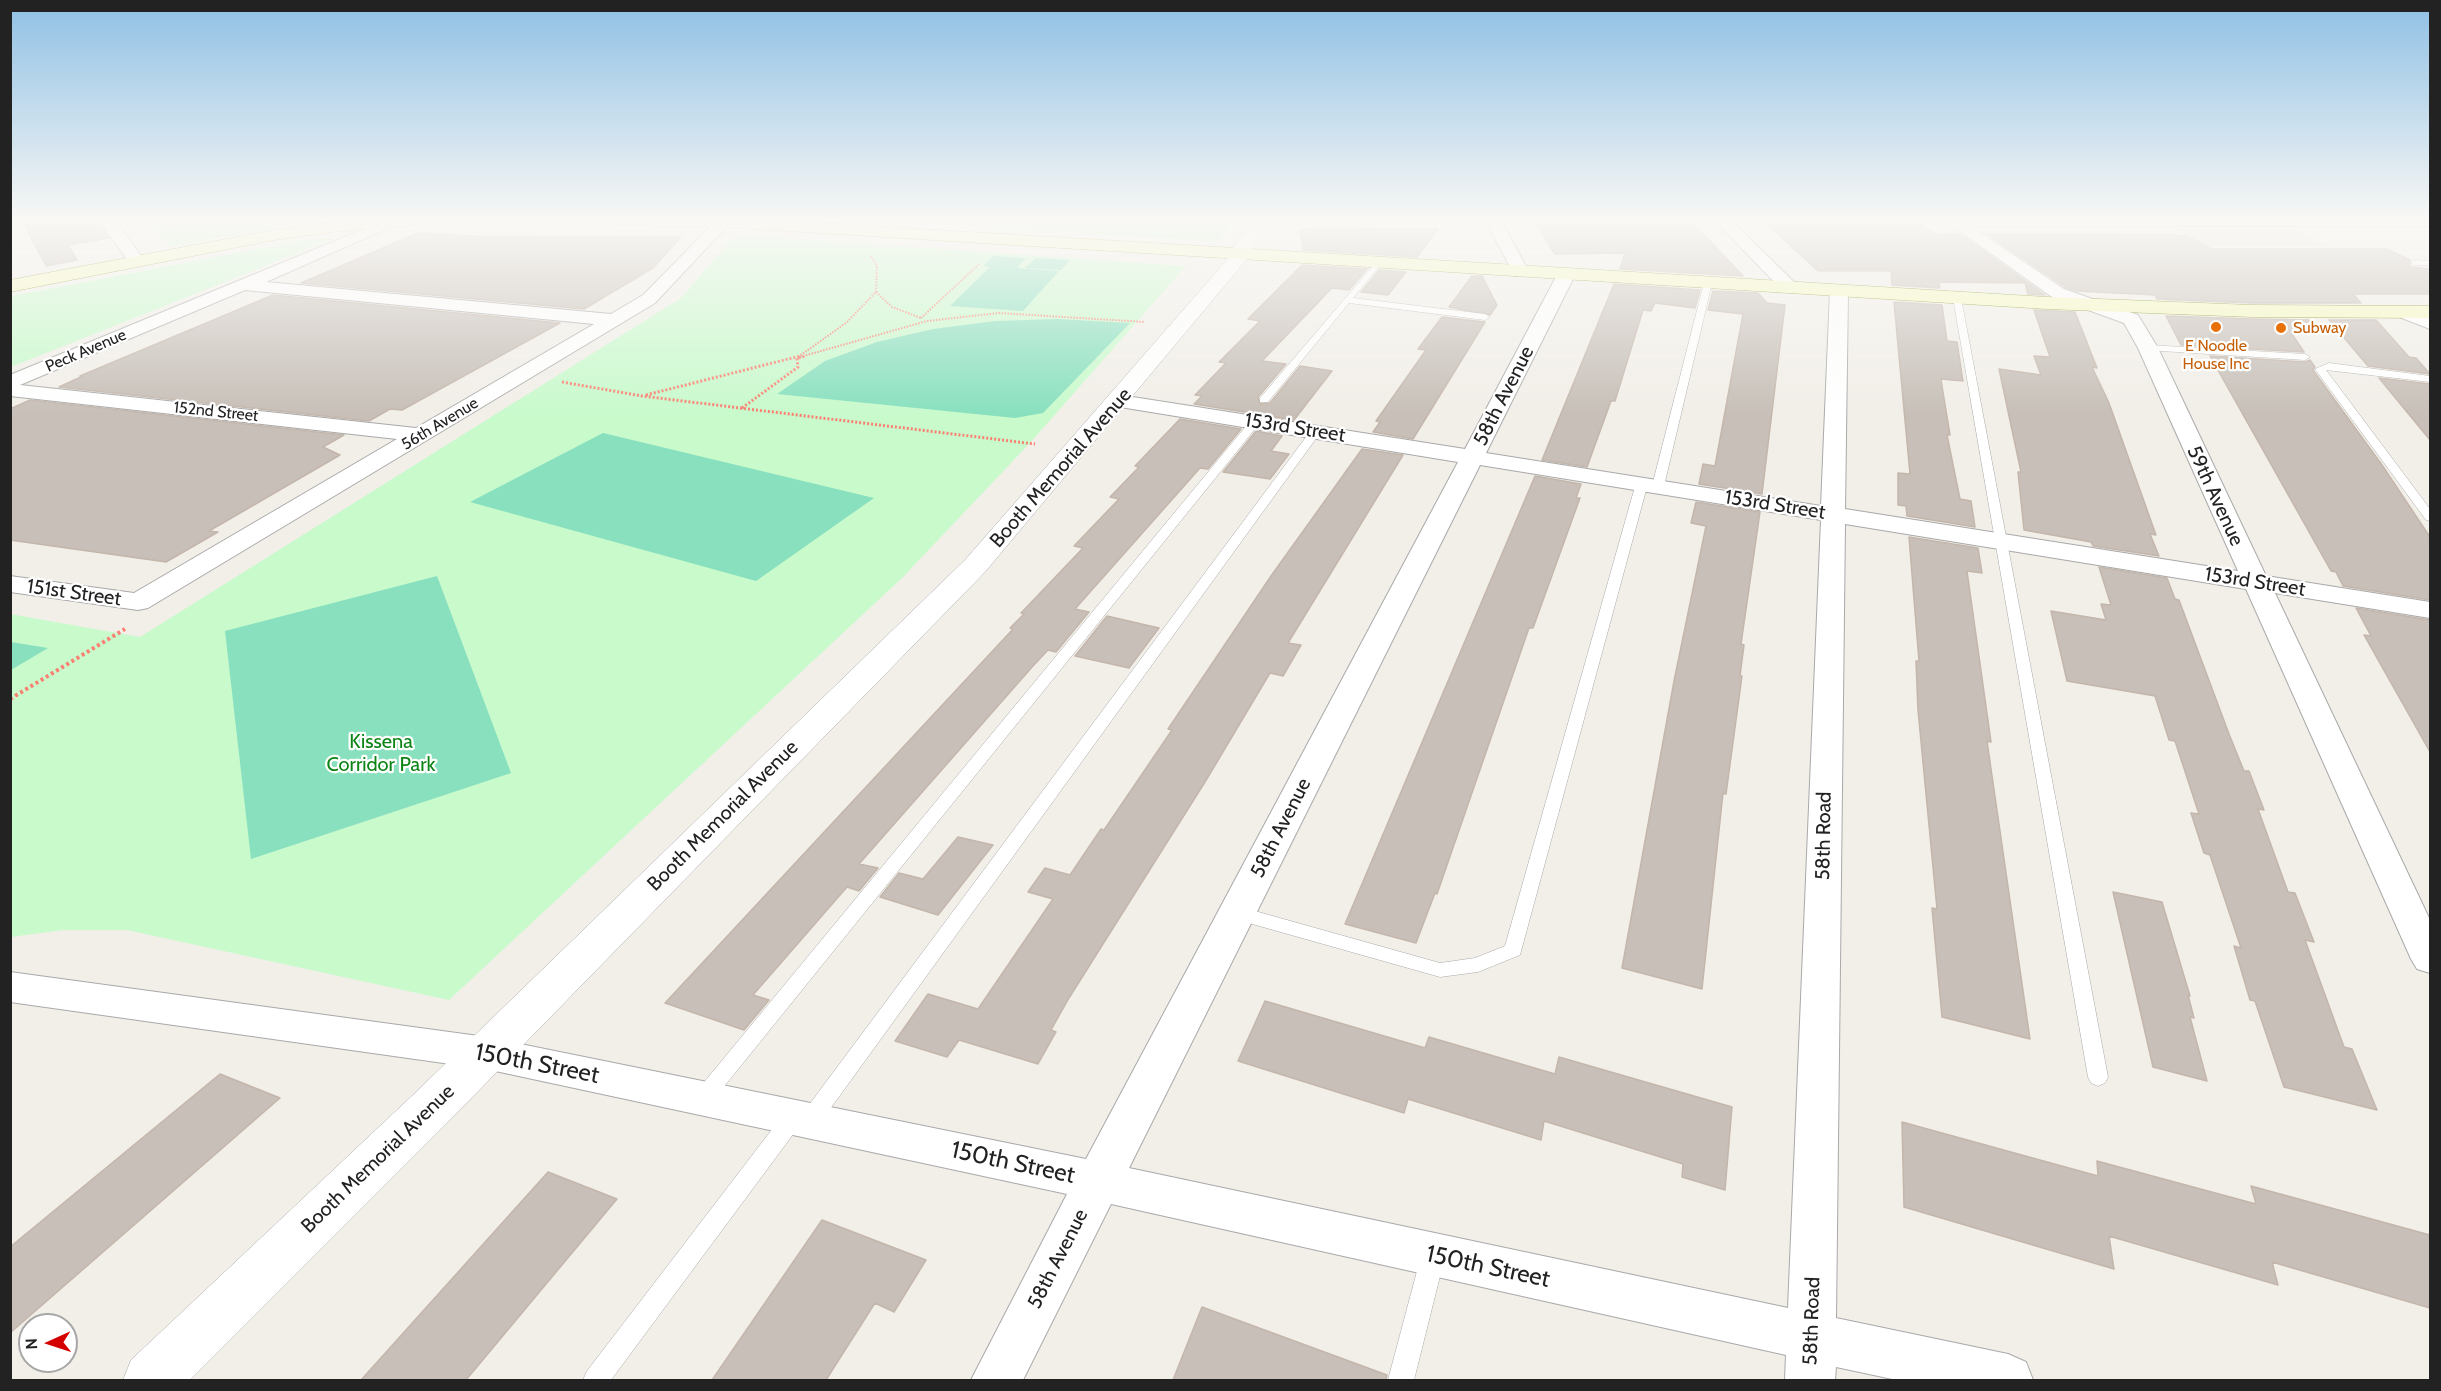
<!DOCTYPE html>
<style>
body{margin:0}
#map{position:relative;width:2441px;height:1391px;overflow:hidden;background:#f2efe9;font-family:Cabin,sans-serif}
canvas{display:block}
.frame{position:absolute;inset:0;border:12px solid #222;pointer-events:none}
.north{position:absolute;left:18px;top:1313px;width:60px;height:60px;box-sizing:border-box;background:#fff;border:2px solid #a7a7a7;border-radius:50%;rotate:267deg;font-size:16px;font-weight:700;line-height:24px;text-align:center;color:#222}
.north::after{content:'';display:block;margin:auto;width:21px;height:27px;background:#d40000;clip-path:polygon(50% 0,100% 100%,50% 72%,0 100%)}
</style>
<div id="map">
<canvas width="2441" height="1391"></canvas>
<div class="frame"></div>
<div class="north">N</div>
</div>
<script>
const g = document.querySelector('canvas').getContext('2d');
g.lineJoin = 'round';
function fill(path, color) { g.fillStyle = color; g.fill(path, 'evenodd'); }
const poly = rows => new Path2D(rows.map(r => 'M' + r).join(''));
function stroke(path, color, width, dash) { g.strokeStyle = color; g.lineWidth = width; g.lineCap = dash ? 'butt' : 'round'; g.setLineDash(dash || []); g.stroke(path); }
function write(font, color, halo, rows, align = 'center') {
  g.font = font + ' Cabin,sans-serif'; g.lineWidth = 4.5; g.setLineDash([]); g.textBaseline = 'middle'; g.strokeStyle = halo; g.fillStyle = color; for (const [text, x, y, turn = 0] of rows) {
    g.save(); g.translate(x, y); g.rotate((+turn || 0) * Math.PI / 180); g.textAlign = isNaN(turn) ? turn : align; if (halo) g.strokeText(text, 0, 0); g.fillText(text, 0, 0); g.restore();
  }
}
fill(poly([
 [146,220,312,220,170,247],
 [868,220,1231,220,1220,242],
 [739,235,1186,266,1029,444,902,578,449,1000,127,930,63,930,11,937,10,614,140,637,681,298,733,237],
 [331,238,330,240,11,367,11,296,304,240]
]), '#c8facc');
fill(poly([
 [993,256,1026,258,1017,268,1059,271,1023,311,950,306,990,267,983,266],
 [1035,258,1070,260,1061,270,1025,268],
 [1058,319,1130,323,1043,413,1015,418,777,394,825,361,877,342,933,329,995,321],
 [603,433,874,498,756,581,470,502],
 [437,576,511,773,251,859,225,631],
 [11,642,48,648,11,670]
]), '#88e0be');
fill(poly([
 [2173,229,2293,229,2329,246,2205,246]
]), '#e2e2e2');
const building = poly([
 [22,220,97,220,109,238,68,245,77,260,46,266,22,220],
 [1533,220,1690,220,1743,276,1620,269,1625,253,1555,254,1533,220],
 [1763,220,1916,220,1936,235,1960,234,2045,295,2028,294,2025,283,1939,282,1940,288,1892,285,1891,271,1818,271,1763,220],
 [1314,228,1438,229,1417,257,1303,250,1300,230,1314,228],
 [418,233,475,236,681,237,653,268,584,309,301,283,418,233],
 [1987,234,2175,235,2187,236,2211,249,2387,249,2410,260,2410,267,2430,269,2430,294,2353,294,2361,303,2252,303,2157,299,2155,295,2076,291,2065,287,1987,234],
 [1302,265,1367,269,1349,290,1332,288,1262,361,1286,364,1258,397,1260,404,1270,403,1300,366,1332,371,1294,420,1194,404,1202,396,1195,395,1226,363,1219,362,1260,321,1248,319,1302,265],
 [1379,270,1406,272,1388,295,1361,292,1379,270],
 [1472,276,1482,276,1497,305,1490,315,1449,307,1472,276],
 [1614,284,1700,290,1695,308,1655,303,1651,311,1643,310,1615,401,1611,401,1587,467,1542,460,1614,284],
 [1713,291,1758,293,1767,303,1785,305,1762,494,1699,484,1703,464,1715,466,1743,314,1708,310,1713,291],
 [273,295,560,323,402,410,390,409,369,421,59,387,83,376,80,376,273,295],
 [1894,302,1942,305,1947,341,1957,342,1963,381,1941,379,1942,386,1950,435,1947,435,1960,499,1971,501,1975,527,1907,516,1906,506,1898,505,1898,473,1910,474,1894,302],
 [2034,310,2075,312,2097,368,2092,367,2109,403,2156,535,2150,534,2159,556,2093,546,2091,542,2024,530,2018,472,2021,472,1999,369,2041,375,2034,356,2050,357,2034,310],
 [2166,316,2252,319,2311,320,2292,334,2304,352,2181,345,2166,316],
 [1442,317,1485,322,1413,439,1373,432,1380,422,1376,421,1426,350,1418,349,1442,317],
 [2329,320,2376,320,2409,357,2416,358,2430,374,2368,366,2329,320],
 [2210,356,2305,362,2310,360,2315,367,2313,370,2382,465,2430,537,2430,600,2343,586,2336,572,2331,571,2210,356],
 [2379,378,2430,384,2430,440,2379,378],
 [30,400,344,435,323,447,340,455,209,531,218,532,166,562,10,540,10,409,30,400],
 [1180,419,1241,429,1208,469,1200,468,1075,609,1089,612,1056,652,1048,650,1033,666,859,864,878,868,859,891,847,887,753,995,769,1000,744,1030,665,1003,1013,629,1010,628,1024,614,1021,613,1083,548,1074,546,1119,499,1110,497,1139,467,1135,466,1180,419],
 [1256,431,1282,436,1271,451,1289,454,1270,479,1223,472,1256,431],
 [1362,449,1403,455,1288,643,1301,645,1283,676,1270,673,1205,782,1069,998,1051,1030,1056,1032,1038,1064,959,1040,947,1057,895,1041,928,994,978,1009,1053,899,1028,892,1045,868,1070,875,1101,829,1104,830,1172,730,1168,729,1271,576,1362,449],
 [1535,476,1581,484,1576,498,1580,498,1533,628,1529,628,1437,894,1435,893,1416,943,1345,924,1535,476],
 [1696,502,1760,512,1741,644,1744,645,1740,676,1742,676,1726,794,1723,793,1702,989,1622,968,1674,681,1706,526,1691,523,1696,502],
 [1909,537,1978,548,1982,573,1967,571,1991,742,1987,741,2030,1039,1942,1017,1932,908,1937,909,1918,710,1916,661,1919,661,1909,537],
 [2099,567,2167,578,2175,599,2179,600,2229,734,2244,771,2249,771,2264,810,2258,809,2288,892,2295,893,2314,942,2305,940,2344,1047,2352,1049,2377,1110,2284,1087,2255,1001,2250,1000,2234,946,2241,948,2210,855,2204,853,2191,813,2199,814,2175,741,2169,740,2155,696,2067,681,2051,611,2106,620,2101,604,2111,605,2099,567],
 [2356,608,2430,620,2430,752,2364,635,2371,636,2356,608],
 [1107,616,1159,628,1129,668,1075,656,1107,616],
 [958,837,993,845,938,915,880,897,899,873,923,879,958,837],
 [2113,892,2162,902,2190,996,2188,995,2194,1018,2190,1017,2207,1081,2153,1067,2113,892],
 [1265,1001,1425,1048,1429,1037,1555,1074,1559,1057,1732,1107,1725,1190,1682,1177,1683,1164,1544,1121,1541,1140,1408,1099,1404,1113,1238,1061,1265,1001],
 [220,1074,280,1098,10,1333,10,1247,220,1074],
 [1902,1122,2098,1176,2097,1161,2256,1204,2251,1186,2430,1235,2430,1308,2272,1262,2278,1285,2109,1236,2114,1269,1904,1207,1902,1122],
 [548,1172,617,1199,466,1380,361,1380,548,1172],
 [822,1220,926,1260,894,1312,875,1303,826,1380,712,1380,822,1220],
 [1202,1307,1387,1375,1386,1380,1173,1380,1202,1307]
]);
fill(building, '#c7bfb8');
stroke(building, '#c4b6ab', 1.5);
const service = poly([
 [10,220,19,220,10,223,10,220],
 [1378,260,1382,263,1353,298,1485,314,1490,317,1485,320,1349,303,1268,402,1260,402,1260,398,1378,260],
 [2415,260,2430,261,2430,265,2412,265,2412,261,2415,260],
 [1708,280,1712,283,1664,486,1662,488,1654,488,1652,486,1704,283,1708,280],
 [1957,295,1961,298,2108,1077,2105,1083,2098,1086,2091,1083,2088,1077,1953,298,1957,295],
 [2148,345,2305,354,2310,357,2305,360,2145,350,2145,346,2148,345],
 [2329,363,2430,376,2430,382,2326,370,2430,509,2430,521,2426,520,2315,369,2329,363],
 [1255,419,1260,422,1259,424,710,1104,703,1107,696,1104,692,1098,696,1092,1251,420,1255,419],
 [1316,428,1321,431,1320,433,817,1127,809,1130,800,1125,611,1380,583,1380,587,1371,786,1111,794,1108,803,1113,1312,429,1316,428],
 [1642,479,1648,483,1520,955,1478,972,1440,977,1231,918,1228,913,1231,908,1237,906,1440,963,1475,958,1505,946,1636,483,1642,479],
 [1433,1245,1441,1248,1445,1256,1414,1380,1388,1380,1421,1256,1425,1248,1433,1245]
]);
const minor = poly([
 [99,220,115,220,145,261,143,265,131,265,99,220],
 [386,220,402,222,266,282,611,314,643,295,717,220,731,222,655,303,148,608,138,610,10,592,10,576,134,593,397,439,10,396,10,375,386,220],
 [245,290,594,324,416,428,20,385,245,290],
 [1485,220,1501,220,1529,272,1527,276,1515,276,1485,220],
 [1714,220,1731,220,1795,283,1798,287,1795,291,1783,291,1714,220],
 [1944,220,2430,220,2430,226,1971,226,2064,289,2138,315,2158,348,2266,576,2430,602,2430,618,2275,593,2430,920,2430,973,2417,969,2411,959,2246,589,1845,524,1836,1318,2008,1354,2026,1362,2033,1380,1897,1380,1836,1367,1835,1380,1785,1380,1786,1355,1111,1204,1023,1380,971,1380,1067,1194,486,1069,10,1002,10,972,486,1037,1086,1159,1458,462,1120,407,1113,405,1110,401,1113,397,1120,395,1465,449,1557,275,1566,270,1575,275,1486,453,1821,506,1830,291,1839,286,1848,291,1845,509,2238,571,2138,348,2124,323,2052,297,1944,220],
 [1480,465,1821,520,1788,1308,1129,1168,1480,465],
 [2405,308,2430,317,2430,329,2399,317,2396,313,2405,308]
]);
const tertiary = poly([
 [1250,220,1266,220,1247,259,985,572,447,1123,190,1380,123,1380,131,1360,413,1095,965,560,1226,261,1250,220]
]);
const secondary = poly([
 [353,220,426,220,418,225,339,231,274,240,10,292,10,280,274,230,353,220],
 [611,220,771,220,2047,297,2252,305,2430,306,2430,318,2252,317,2047,309,723,227,619,225,611,220]
]);
stroke(service, '#a9a9a9', 1);
stroke(minor, '#a9a9a9', 2);
stroke(tertiary, '#a9a9a9', 1);
stroke(secondary, '#707d05', 1);
stroke(poly([
 [171,220,169,223,175,228],
 [876,292,892,307,921,318],
 [921,318,979,264],
 [798,357,846,323,876,292,877,266,870,255],
 [800,357,927,321,999,313,1145,322]
]), '#fa8072', 2, [1.5, 1.5]);
stroke(poly([
 [562,382,642,396,1035,444],
 [646,395,800,356],
 [742,408,798,367,797,358,806,356]
]), '#fa8072', 3, [2, 2]);
stroke(poly([
 [10,699,125,629]
]), '#fa8072', 4, [3, 3]);
fill(service, '#fff');
fill(minor, '#fff');
fill(tertiary, '#fff');
fill(secondary, '#f7fabf');
const sky = g.createLinearGradient(0, 0, 0, 415);
sky.addColorStop(0, '#8fc0e4');
sky.addColorStop(0.53, '#f9f8f5');
sky.addColorStop(1, '#f9f8f500');
g.fillStyle = sky;
g.fillRect(0, 0, 2441, 415);
for (const [x, y, r, color] of [
 [2216,327,6,"#e8710a"],
 [2281,328,6,"#e8710a"]
]) { const dot = new Path2D(); dot.arc(x, y, r, 0, 2 * Math.PI); g.fillStyle = color; g.fill(dot); stroke(dot, '#fff', 2); }
write('16px', '#c56008', '#fff', [
 ["Subway",2293,328],
 ["E Noodle",2216,346,"center"],
 ["House Inc",2216,364,"center"]
], 'left');
write('16px', '#222', '#fff', [
 ["Peck Avenue",86,351,-23],
 ["152nd Street",216,412,6],
 ["56th Avenue",440,424,-31]
]);
write('20px', '#222', '#fff', [
 ["58th Avenue",1504,396,-63],
 ["153rd Street",1295,428,9],
 ["Booth Memorial Avenue",1061,468,-49],
 ["59th Avenue",2215,496,65],
 ["153rd Street",1775,505,9],
 ["153rd Street",2255,582,9],
 ["151st Street",74,593,8],
 ["Booth Memorial Avenue",723,816,-45],
 ["58th Avenue",1281,828,-63],
 ["58th Road",1824,836,-89],
 ["Booth Memorial Avenue",378,1159,-44],
 ["58th Avenue",1058,1259,-63],
 ["58th Road",1812,1321,-88]
]);
write('20px', '#0c8416', '#fff', [
 ["Kissena",381,742],
 ["Corridor Park",381,765]
]);
write('24px', '#222', '#fff', [
 ["150th Street",537,1064,11],
 ["150th Street",1013,1163,12],
 ["150th Street",1488,1267,12]
]);
</script>
